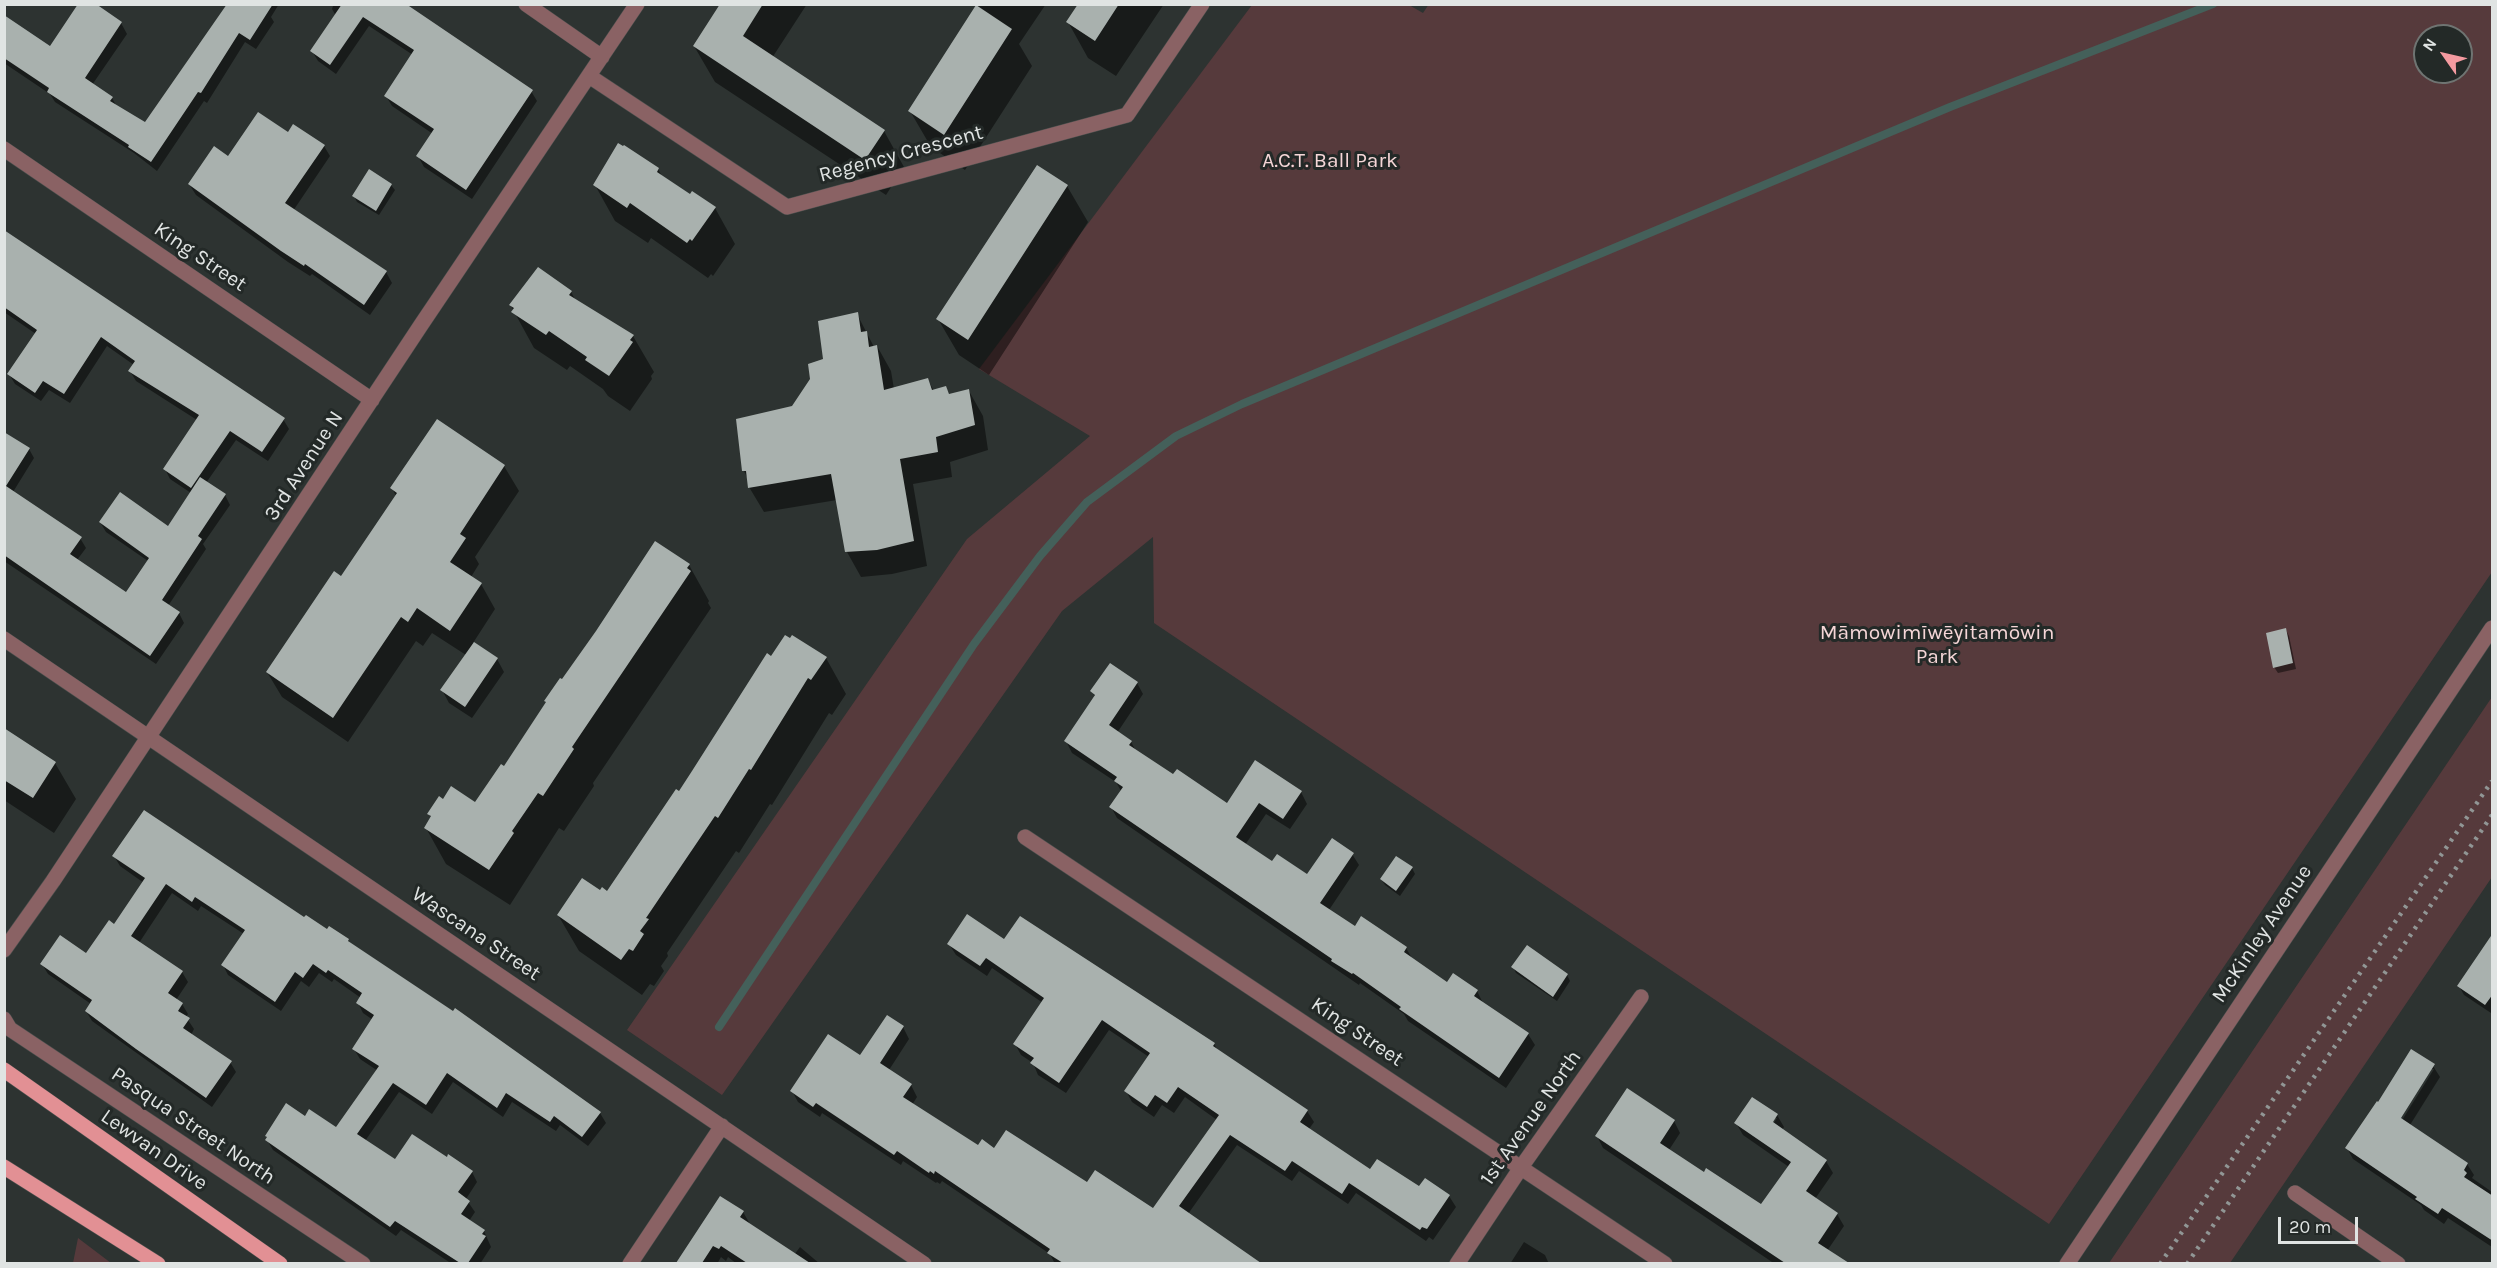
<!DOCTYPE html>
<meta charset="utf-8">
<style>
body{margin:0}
#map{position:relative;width:2497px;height:1268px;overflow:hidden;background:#2d3331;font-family:Karla,sans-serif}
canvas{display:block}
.frame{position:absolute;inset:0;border:6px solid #e0e4e3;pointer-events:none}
.north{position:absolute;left:2413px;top:24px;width:60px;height:60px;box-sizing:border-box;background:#232927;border:2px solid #6f7472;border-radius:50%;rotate:304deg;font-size:16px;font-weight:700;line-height:24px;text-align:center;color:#e0e4e3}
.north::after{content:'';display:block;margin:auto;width:21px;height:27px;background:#f49aa0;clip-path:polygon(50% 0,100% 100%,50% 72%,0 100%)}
.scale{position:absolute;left:2278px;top:1217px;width:80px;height:27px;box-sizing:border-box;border:3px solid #e0e4e3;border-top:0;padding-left:8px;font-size:18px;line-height:21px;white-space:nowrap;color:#e0e4e3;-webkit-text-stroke:4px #232927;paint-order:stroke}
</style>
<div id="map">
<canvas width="2497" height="1268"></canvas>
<div class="frame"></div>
<div class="north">N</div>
<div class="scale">20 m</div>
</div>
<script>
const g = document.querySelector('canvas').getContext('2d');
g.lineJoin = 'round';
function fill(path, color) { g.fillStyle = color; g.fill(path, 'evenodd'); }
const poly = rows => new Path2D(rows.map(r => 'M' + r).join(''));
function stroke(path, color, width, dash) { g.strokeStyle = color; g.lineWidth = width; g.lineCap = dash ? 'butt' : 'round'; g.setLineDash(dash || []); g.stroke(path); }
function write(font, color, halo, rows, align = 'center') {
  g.font = font + ' Karla,sans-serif'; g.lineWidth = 6; g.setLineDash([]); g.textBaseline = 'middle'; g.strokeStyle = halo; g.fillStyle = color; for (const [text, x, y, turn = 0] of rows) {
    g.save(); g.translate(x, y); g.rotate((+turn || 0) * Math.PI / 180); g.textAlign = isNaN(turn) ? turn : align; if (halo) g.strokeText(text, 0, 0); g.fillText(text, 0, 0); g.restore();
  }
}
fill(poly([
 [1429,4,2492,5,2492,572,2049,1224,1154,623,1153,537,1062,611,722,1095,627,1030,967,539,1090,436,979,369,1252,5,1409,5,1423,13],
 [2425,36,2461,36,2461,72,2425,72],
 [2492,697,2492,877,2230,1263,2109,1263],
 [78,1238,111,1263,73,1263]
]), '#563a3c');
fill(poly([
 [229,4,279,4,271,17,274,22,256,49,245,42,207,103,204,101,157,171,134,153,55,102,50,94,4,63,4,17,50,48,121,23,127,34,92,85,112,98,117,107,145,125,199,44,201,46],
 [331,4,405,4,531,91,537,101,472,199,424,167,418,156,433,134,392,106,386,96,413,55,369,26,336,74,318,61,312,51,336,16,332,9,333,6],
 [721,4,807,4,772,58,884,131,904,167,886,195,715,82,694,46],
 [978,4,1046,4,1019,44,1032,66,965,170,931,147,910,111],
 [1079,4,1164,4,1116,76,1088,58,1068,22],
 [288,134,324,146,330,156,293,211,386,272,392,283,370,315,312,274,310,276,288,262,196,195,189,184],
 [658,169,663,178,690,196,715,208,735,244,713,276,711,274,708,278,651,238,648,243,615,221,595,185],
 [391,185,395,190,379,215,357,202,354,196],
 [1067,186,1088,222,989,375,959,355,938,319],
 [4,232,283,419,289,429,268,461,236,440,206,483,225,495,230,505,203,544,206,549,168,606,179,613,184,623,156,664,4,561,4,434,29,449,34,458,13,492,80,538,86,548,77,560,127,594,148,561,106,532,100,522,168,528,191,493,170,479,165,469,197,420,136,381,130,371,134,365,107,346,70,403,49,390,41,401,15,384,9,374,36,334,4,312],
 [571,292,576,301,633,336,654,372,651,376,652,379,630,411,608,396,603,389,570,366,567,370,534,348,511,306],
 [857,314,874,347,877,346,891,371,894,389,928,380,934,391,946,388,950,395,969,391,983,416,988,450,950,462,952,477,913,484,927,566,892,574,861,577,847,552,837,500,764,512,749,487,748,479,744,471,793,407],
 [437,421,504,466,519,491,475,557,479,564,471,577,481,584,495,609,473,643,497,659,504,672,472,718,449,703,442,690,466,655,432,633,423,646,416,641,348,742,282,697,267,672,341,578,396,496,392,488],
 [689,565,709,601,708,603,711,608,593,783,594,786,564,831,559,828,510,905,446,864,426,828,432,818,429,814,476,804,504,768,563,681],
 [2286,630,2289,636,2296,669,2278,673,2274,667],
 [772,658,826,658,846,694,832,715,829,713,772,805,770,804,739,853,736,851,667,953,668,956,661,966,664,971,654,986,650,984,642,995,579,951,558,915,600,893,608,893],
 [1137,683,1143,694,1117,733,1131,742,1136,751,1173,776,1227,805,1301,792,1307,804,1290,829,1266,814,1245,845,1272,863,1308,876,1352,854,1359,865,1329,910,1355,928,1406,948,1413,960,1447,984,1477,991,1483,1003,1528,1034,1535,1045,1506,1088,1408,1021,1404,1014,1360,983,1359,985,1340,972,1117,818,1111,807,1121,791,1116,782,1072,753,1066,741,1095,697,1092,691],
 [4,730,55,763,76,799,54,833,4,800],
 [114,856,305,919,348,940,351,945,600,1113,606,1123,588,1146,560,1125,556,1131,512,1102,503,1117,453,1082,432,1114,399,1092,365,1141,395,1161,472,1172,477,1182,466,1199,475,1212,469,1221,484,1231,491,1247,480,1264,452,1264,401,1230,396,1236,273,1150,267,1140,306,1118,337,1129,378,1071,360,1059,354,1049,373,1020,363,1013,358,1003,361,998,334,979,332,982,319,973,309,987,301,981,281,1011,228,975,223,965,244,934,201,906,198,911,172,893,139,943,182,972,188,982,176,1000,182,1004,188,1014,186,1017,194,1029,191,1035,230,1062,236,1072,212,1107,92,1021,86,1011,91,1004,48,974,42,964,87,955,114,926,144,883,120,866],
 [1412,868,1415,874,1400,896,1385,885,1381,879],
 [2492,936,2492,1010,2491,1013,2464,995,2459,986],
 [1004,941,1214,1044,1218,1051,1307,1111,1314,1122,1309,1129,1371,1171,1420,1188,1449,1196,1456,1207,1433,1240,1429,1237,1426,1241,1356,1193,1348,1204,1299,1171,1292,1181,1237,1145,1188,1214,1258,1264,1055,1264,1050,1254,942,1181,940,1184,937,1182,936,1183,903,1161,901,1165,822,1113,820,1117,798,1102,792,1091,860,1058,903,1027,909,1039,889,1070,911,1085,917,1097,912,1105,978,1147,994,1150,1153,1210,1217,1120,1185,1097,1174,1113,1162,1105,1154,1117,1132,1102,1126,1091,1149,1057,1109,1030,1066,1093,1038,1075,1033,1063,1021,1055,1015,1044,1043,1003,992,968,987,976,956,955,949,944],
 [1513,967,1567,975,1570,981,1557,1001,1516,973],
 [2412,1052,2433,1066,2440,1077,2410,1125,2467,1164,2474,1175,2472,1178,2492,1192,2492,1247,2448,1218,2444,1224,2424,1210,2421,1205,2353,1159,2347,1148,2377,1103,2379,1104],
 [2430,1069,2434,1069,2399,1125,2396,1123],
 [1777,1115,1784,1127,1782,1130,1826,1161,1833,1173,1815,1199,1837,1214,1844,1226,1827,1251,1846,1264,1775,1264,1603,1148,1597,1136,1674,1121,1680,1133,1669,1150,1704,1174,1762,1206,1789,1167,1743,1135,1736,1123],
 [1774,1118,1777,1118,1770,1129],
 [721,1198,743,1212,750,1224,794,1255,800,1247,820,1264,737,1264,728,1257,726,1261,721,1257,717,1264,676,1264],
 [1524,1242,1545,1255,1549,1264,1510,1264]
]), '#0007');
stroke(poly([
 [719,1027,974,644,1040,556,1087,502,1176,436,1242,404,1950,107,2213,4]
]), '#44605a', 8);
fill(poly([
 [78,4,96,4,122,22,85,78,113,97,110,101,145,122,227,4,273,4,250,40,239,33,201,93,198,92,151,162,128,147,129,145,47,92,49,88,4,58,4,15,50,46],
 [342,4,406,4,533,90,466,190,416,156,434,129,384,96,414,50,363,17,330,65,310,51],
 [720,4,763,4,743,36,885,130,865,160,693,46],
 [1078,4,1119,4,1095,41,1066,22],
 [976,5,1012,29,944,135,908,111],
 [258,112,288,132,293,124,325,145,285,203,387,271,364,305,305,264,304,266,281,251,188,184,214,146,228,156],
 [618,143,623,146,624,145,659,168,657,172,690,194,692,191,716,207,692,241,690,239,687,243,630,203,627,208,593,185],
 [1037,165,1068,185,968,340,936,319],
 [369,169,392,184,376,211,352,196],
 [4,230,285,418,262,452,230,431,191,488,163,469,199,415,128,371,135,361,101,337,64,394,43,381,35,393,7,374,37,330,4,307],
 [538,267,572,291,569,295,634,335,630,340,633,342,609,376,585,360,587,357,549,331,546,335,511,312,514,308,509,305],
 [858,312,861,332,867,331,869,347,877,345,884,390,928,378,932,390,946,386,949,394,969,389,975,425,936,437,938,452,900,459,914,541,877,550,845,552,831,474,748,488,746,471,742,471,736,419,792,406,810,379,808,364,823,359,818,321],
 [437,419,505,465,460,534,466,538,450,562,482,583,450,631,417,608,408,622,401,617,333,718,266,672,334,571,341,576,397,493,390,488],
 [4,432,30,448,6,486,82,537,70,554,126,592,149,558,99,522,120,492,168,526,200,477,226,494,198,536,202,539,162,600,180,612,150,656,4,555],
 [655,541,690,564,687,568,691,571,572,747,574,749,543,796,538,793,512,831,514,833,489,870,424,828,431,816,427,814,439,796,443,799,451,786,475,802,501,764,504,766,546,702,544,701,560,678,562,679,596,631],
 [2286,628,2293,663,2273,668,2266,633],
 [785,635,790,638,792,635,827,657,811,680,808,678,751,770,749,769,718,818,715,816,646,918,649,919,640,931,644,934,633,951,629,949,621,960,557,915,582,878,600,890,602,887,607,891,676,789,679,791,692,771,767,653,771,656],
 [474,642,498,658,465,707,440,690],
 [1110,663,1138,682,1109,725,1132,741,1129,745,1173,774,1177,769,1227,803,1255,760,1302,791,1283,819,1259,803,1236,837,1272,861,1277,854,1307,874,1332,838,1354,853,1320,903,1355,926,1361,916,1407,947,1404,952,1447,982,1453,973,1478,990,1474,996,1529,1033,1499,1078,1399,1009,1401,1007,1353,973,1352,974,1331,961,1332,959,1109,807,1123,787,1114,781,1117,777,1064,741,1095,695,1090,691],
 [4,728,56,762,33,798,4,780],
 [144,810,304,917,306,915,327,929,329,926,349,939,348,941,453,1011,455,1008,601,1112,582,1137,554,1116,550,1122,506,1093,497,1108,447,1073,426,1105,393,1083,357,1134,395,1159,412,1134,447,1157,448,1154,473,1171,458,1192,470,1201,461,1214,485,1230,482,1234,486,1236,468,1263,460,1263,395,1221,390,1227,265,1140,267,1137,265,1136,286,1103,305,1116,309,1109,336,1127,379,1066,352,1049,374,1015,356,1003,362,993,328,970,326,973,313,964,303,978,295,972,275,1002,221,965,245,930,195,897,192,902,166,884,131,936,183,971,168,993,183,1003,178,1011,190,1018,183,1028,232,1061,206,1098,136,1049,85,1011,92,1000,40,964,60,935,86,953,109,920,114,924,145,878,112,856],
 [1396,856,1413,867,1396,891,1380,879],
 [967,914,1004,939,1020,916,1215,1043,1213,1046,1308,1110,1300,1122,1370,1169,1377,1159,1419,1186,1425,1178,1450,1195,1427,1229,1422,1227,1420,1230,1349,1183,1342,1194,1292,1161,1285,1171,1230,1135,1179,1206,1261,1263,1063,1263,1047,1253,1050,1249,935,1171,934,1174,930,1171,929,1173,897,1151,894,1155,816,1103,813,1107,790,1091,828,1034,860,1055,887,1015,904,1026,880,1063,912,1084,903,1097,978,1145,982,1139,994,1148,1006,1130,1087,1182,1095,1170,1153,1208,1219,1115,1178,1087,1167,1103,1155,1095,1147,1107,1124,1091,1150,1053,1102,1020,1059,1083,1030,1063,1034,1058,1013,1044,1044,998,986,958,980,966,947,944],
 [2493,933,2493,994,2485,1005,2457,986],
 [1527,945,1568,974,1553,997,1511,967],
 [2411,1049,2435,1064,2401,1118,2468,1163,2464,1170,2467,1173,2464,1177,2493,1196,2493,1241,2442,1208,2438,1214,2415,1199,2417,1197,2345,1148,2377,1101,2378,1102],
 [1627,1088,1675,1120,1660,1143,1704,1172,1706,1168,1761,1204,1791,1162,1734,1123,1752,1097,1778,1114,1773,1122,1827,1160,1806,1191,1838,1213,1818,1243,1849,1263,1785,1263,1595,1136],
 [720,1196,744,1211,740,1217,810,1263,747,1263,721,1246,719,1249,713,1246,702,1263,676,1263]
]), '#a9b1ae');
const minor = poly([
 [526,4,602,57],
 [589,76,787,207,1127,115,1202,4],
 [4,149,372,400],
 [4,639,924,1264],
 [1025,837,1665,1264],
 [4,950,53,881,421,325,637,4],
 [4,1019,10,1029,363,1264],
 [2295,1193,2398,1264],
 [630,1264,722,1126],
 [1457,1264,1522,1166,1641,997],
 [2067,1264,2492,628]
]);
const major = poly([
 [4,1070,280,1264],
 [4,1167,158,1264]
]);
stroke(minor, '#4a4f4d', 16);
stroke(major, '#4a4f4d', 16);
stroke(minor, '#8a6264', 15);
stroke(major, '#e29094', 15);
stroke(poly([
 [2160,1264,2492,781],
 [2187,1264,2492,815]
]), '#919695', 4.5, [3, 6]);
write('21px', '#e0e4e3', '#232927', [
 ["Regency Crescent",901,154,-15],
 ["King Street",200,257,34],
 ["3rd Avenue N",304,466,-57],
 ["Wascana Street",476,934,34],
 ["McKinley Avenue",2262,934,-56],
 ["King Street",1357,1032,34],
 ["1st Avenue North",1531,1118,-55],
 ["Pasqua Street North",193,1126,34],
 ["Lewvan Drive",154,1150,35]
]);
write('21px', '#f5d6d7', '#232927', [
 ["A.C.T. Ball Park",1330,161],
 ["Māmowimīwēyitamōwin",1937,633],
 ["Park",1937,657]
]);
</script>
